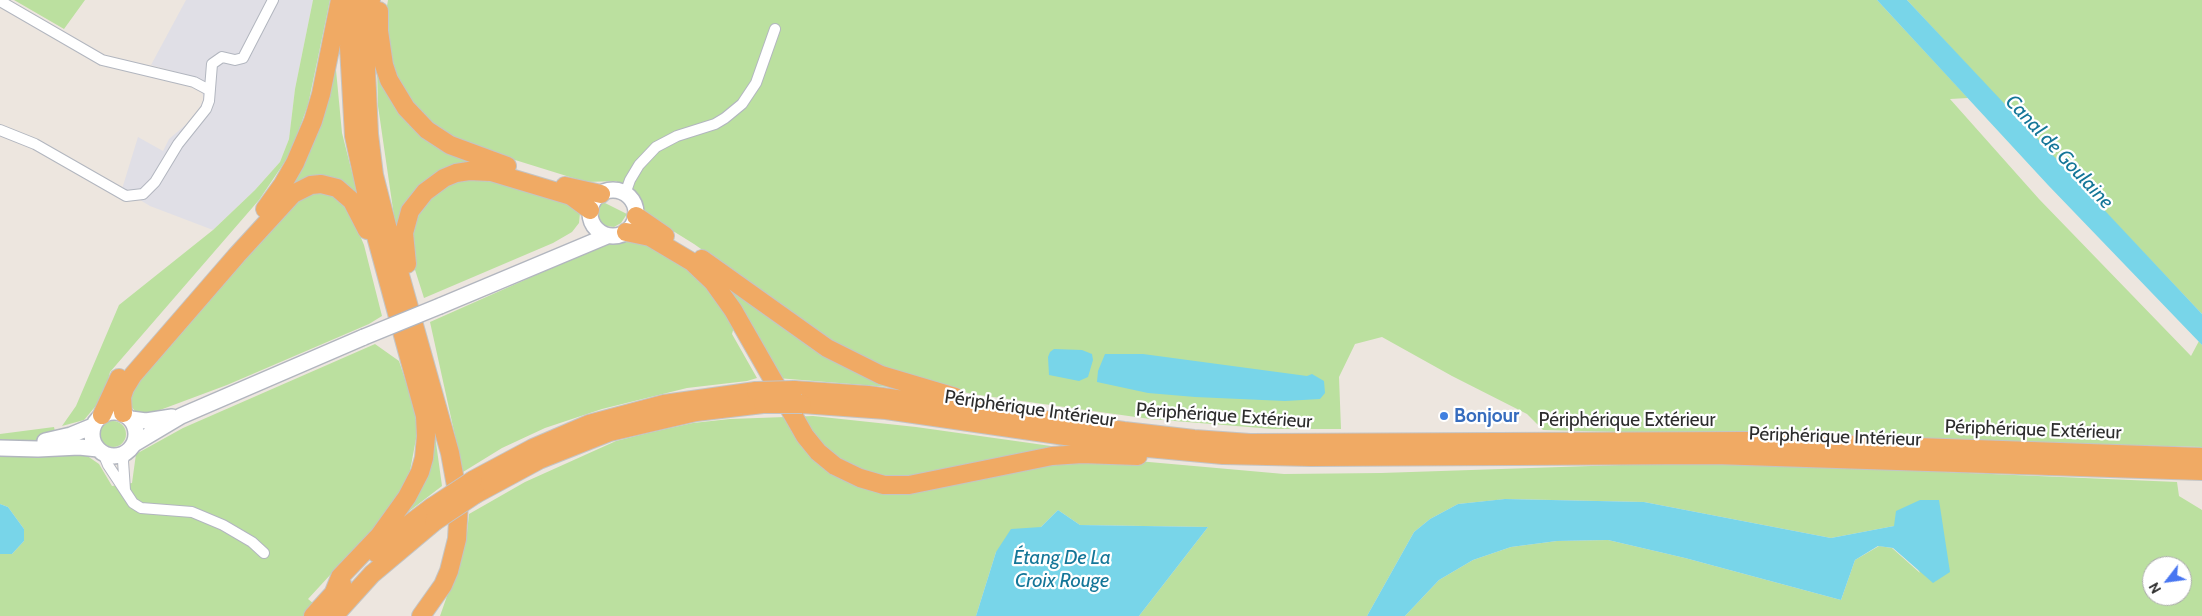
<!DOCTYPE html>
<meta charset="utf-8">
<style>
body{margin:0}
#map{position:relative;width:2202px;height:616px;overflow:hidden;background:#ede6df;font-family:Cabin,sans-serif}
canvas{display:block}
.north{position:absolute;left:2142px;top:556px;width:50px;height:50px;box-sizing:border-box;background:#fff;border:1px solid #ababab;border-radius:50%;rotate:240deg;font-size:14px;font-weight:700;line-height:20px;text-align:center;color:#2c2c2c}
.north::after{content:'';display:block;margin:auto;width:18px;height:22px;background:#4876f1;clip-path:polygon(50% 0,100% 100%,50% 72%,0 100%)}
</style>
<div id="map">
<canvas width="2202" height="616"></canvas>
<div class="north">N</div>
</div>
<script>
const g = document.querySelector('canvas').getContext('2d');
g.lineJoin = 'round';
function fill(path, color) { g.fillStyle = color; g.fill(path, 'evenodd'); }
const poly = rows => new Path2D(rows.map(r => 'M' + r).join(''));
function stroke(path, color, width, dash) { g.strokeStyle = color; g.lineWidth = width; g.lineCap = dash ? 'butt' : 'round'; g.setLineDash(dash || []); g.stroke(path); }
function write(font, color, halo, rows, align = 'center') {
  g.font = font + ' Cabin,sans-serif'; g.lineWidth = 4.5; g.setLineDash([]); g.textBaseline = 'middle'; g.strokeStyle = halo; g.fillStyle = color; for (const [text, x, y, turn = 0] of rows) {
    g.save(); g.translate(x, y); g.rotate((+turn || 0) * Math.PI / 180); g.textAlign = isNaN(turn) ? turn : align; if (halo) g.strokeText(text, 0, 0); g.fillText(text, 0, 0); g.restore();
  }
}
fill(poly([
 [186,0,313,0,295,89,289,139,280,162,255,190,213,230,150,206,122,189,138,137,163,151,169,139,195,117,204,99,198,78,151,65]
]), '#e0dfe6');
fill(poly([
 [14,0,85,0,64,29],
 [313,0,330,0,308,105,290,154,259,200,110,372,104,396,84,420,62,426,76,406,119,305,213,230,255,190,280,162,289,139,295,89],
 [388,0,1877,0,1968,98,1950,99,2039,199,2191,356,2199,341,2202,345,2202,447,1543,430,1527,414,1452,376,1382,337,1355,344,1339,377,1341,429,1273,429,1150,419,972,394,909,378,860,357,834,343,694,244,644,213,634,193,616,181,586,182,499,155,492,180,574,203,580,213,579,223,572,232,553,243,424,298,410,254,409,234,395,223,378,106,377,65],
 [1907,0,2202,0,2202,314,2033,136],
 [332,68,336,70,342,133,358,196,348,207,364,245,382,316,369,324,227,385,152,413,138,415,131,406,129,394,288,189],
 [603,202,627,214,621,223,614,227,606,226,600,222,597,216,598,209],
 [626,240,635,241,655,249,701,278,735,323,732,334,757,378,747,381,687,388,602,409,545,428,502,448,463,472,430,322,599,247],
 [730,286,901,388,777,378,727,289],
 [375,344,399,361,410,394,418,428,410,471,390,510,308,599,329,616,0,616,0,554,12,554,24,541,24,529,8,507,0,504,0,434,54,427,60,454,83,453,99,464,112,486,132,483,136,454,183,428],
 [813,416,916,427,1051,446,1054,461,1104,458,1284,474,1381,473,1621,465,1782,465,2177,482,2179,496,2202,510,2202,616,1405,616,1439,580,1473,560,1511,547,1557,541,1608,540,1685,558,1841,600,1855,560,1879,546,1892,548,1920,573,1894,526,1831,538,1644,502,1506,499,1458,504,1430,519,1414,532,1367,616,1139,616,1208,527,1080,525,1058,510,1041,527,996,552,976,616,440,616,466,542,469,514,525,482,616,441,652,432,693,423,730,419],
 [2152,566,2182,566,2182,596,2152,596],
 '100 434a13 13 0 1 1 26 0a13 13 0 1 1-26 0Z',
 [433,421,442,486,395,522]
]), '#bbe09f');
fill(poly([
 [1877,0,1907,0,2202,314,2202,345,2048,185],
 [1054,349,1082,350,1092,354,1093,360,1088,377,1079,381,1049,375,1048,357,1050,352],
 [1105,354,1143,354,1307,376,1312,374,1324,381,1325,393,1320,399,1285,401,1195,397,1148,393,1097,382,1098,371],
 [1505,499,1644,502,1831,538,1894,526,1896,511,1920,500,1939,500,1950,572,1933,583,1893,548,1878,546,1855,560,1841,600,1685,558,1608,540,1557,541,1511,547,1473,560,1439,580,1405,616,1367,616,1414,532,1430,519,1458,504],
 [0,504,8,507,24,529,24,541,12,554,0,554],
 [1058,510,1080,525,1208,527,1139,616,976,616,996,552,1011,529,1041,527]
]), '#78d5e9');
const minor = poly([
 [0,1,102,60,194,82,209,90],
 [0,130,35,144,126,196,143,194,155,182,178,144,206,109,209,101,212,64,222,57,235,60,243,58,273,0],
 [625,194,630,180,639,165,656,147,677,136,715,124,725,118,742,104,756,83,775,29],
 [103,453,108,465,133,503,141,508,192,512,223,525,252,542,264,553],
 [125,490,123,461,125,453]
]);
const secondary = poly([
 '590 213a23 23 0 1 1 46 0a23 23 0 1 1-46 0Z',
 [440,306,607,236],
 '92 434a22 22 0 1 1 44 0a22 22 0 1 1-44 0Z',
 [131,419,146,421,172,417],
 [45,441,71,435,93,426],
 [134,444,181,416,364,337],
 [0,448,38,449,79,447,98,449]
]);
const trunk = poly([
 [371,0,366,36,366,70,369,134,374,175,396,261,450,453,459,502,457,539,449,571,443,585,421,616],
 [379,11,379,31,384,65,389,80,406,108,427,130,450,145,507,166],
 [565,186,601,194],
 [265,209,283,184,295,163,313,121,321,94,340,0],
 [636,216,665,236],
 [626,232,650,237,692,262,713,282,733,310,805,436,818,452,835,466,860,478,884,485,909,485,1052,456,1082,454,1138,456],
 [702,259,827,348,881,375,955,397],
 [407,264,404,233,410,211,425,192,444,178,456,173,469,171,491,172,571,196,590,210],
 [794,390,868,395,1124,431,1194,439,1250,443,1746,441,2202,457],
 [802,404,886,410,1148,448,1223,455,1311,457,1715,455,2202,471],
 [123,413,122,397,125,388,133,375,237,255,293,194,311,185,321,184,337,188,352,201,367,230],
 [102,415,119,378],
 [473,480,533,448,589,424,664,404,756,391],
 [476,494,539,460,610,432,696,412,763,404],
 [376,553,404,528,432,507],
 [334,592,340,577,379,536,407,497,420,472,424,458,426,436,425,416,374,229,354,136,349,47,353,0],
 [313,616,342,584],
 [334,616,372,574,434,522]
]);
stroke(minor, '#b2b6bf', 12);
stroke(secondary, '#b2b6bf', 18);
stroke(trunk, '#c4c4c4', 20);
stroke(minor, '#fff', 10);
stroke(secondary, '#fff', 15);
stroke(trunk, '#f0aa64', 18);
const secondaryBridge = poly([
 [364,337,440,306]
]);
const trunkBridge = poly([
 [756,391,794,390],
 [763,404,802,404],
 [432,507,473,480],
 [434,522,476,494]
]);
stroke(secondaryBridge, '#b2b6bf', 18, []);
stroke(trunkBridge, '#c4c4c4', 20, []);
stroke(secondaryBridge, '#fff', 15);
stroke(trunkBridge, '#f0aa64', 18);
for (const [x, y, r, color] of [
 [1444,416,5,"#3f7fe0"]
]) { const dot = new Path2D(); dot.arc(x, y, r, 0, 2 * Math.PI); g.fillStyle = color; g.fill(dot); stroke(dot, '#fff', 2); }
write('19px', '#2c2c2c', '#fff', [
 ["Périphérique Intérieur",1030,409,8],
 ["Périphérique Extérieur",1224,416,4],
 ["Périphérique Extérieur",1627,420],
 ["Périphérique Extérieur",2033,430,2],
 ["Périphérique Intérieur",1835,437,2]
]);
write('bold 19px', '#366cbe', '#fff', [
 ["Bonjour",1454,416]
], 'left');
write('italic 20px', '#147698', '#fff', [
 ["Canal de Goulaine",2059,152,47],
 ["Étang De La",1062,558],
 ["Croix Rouge",1062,581]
]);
</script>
